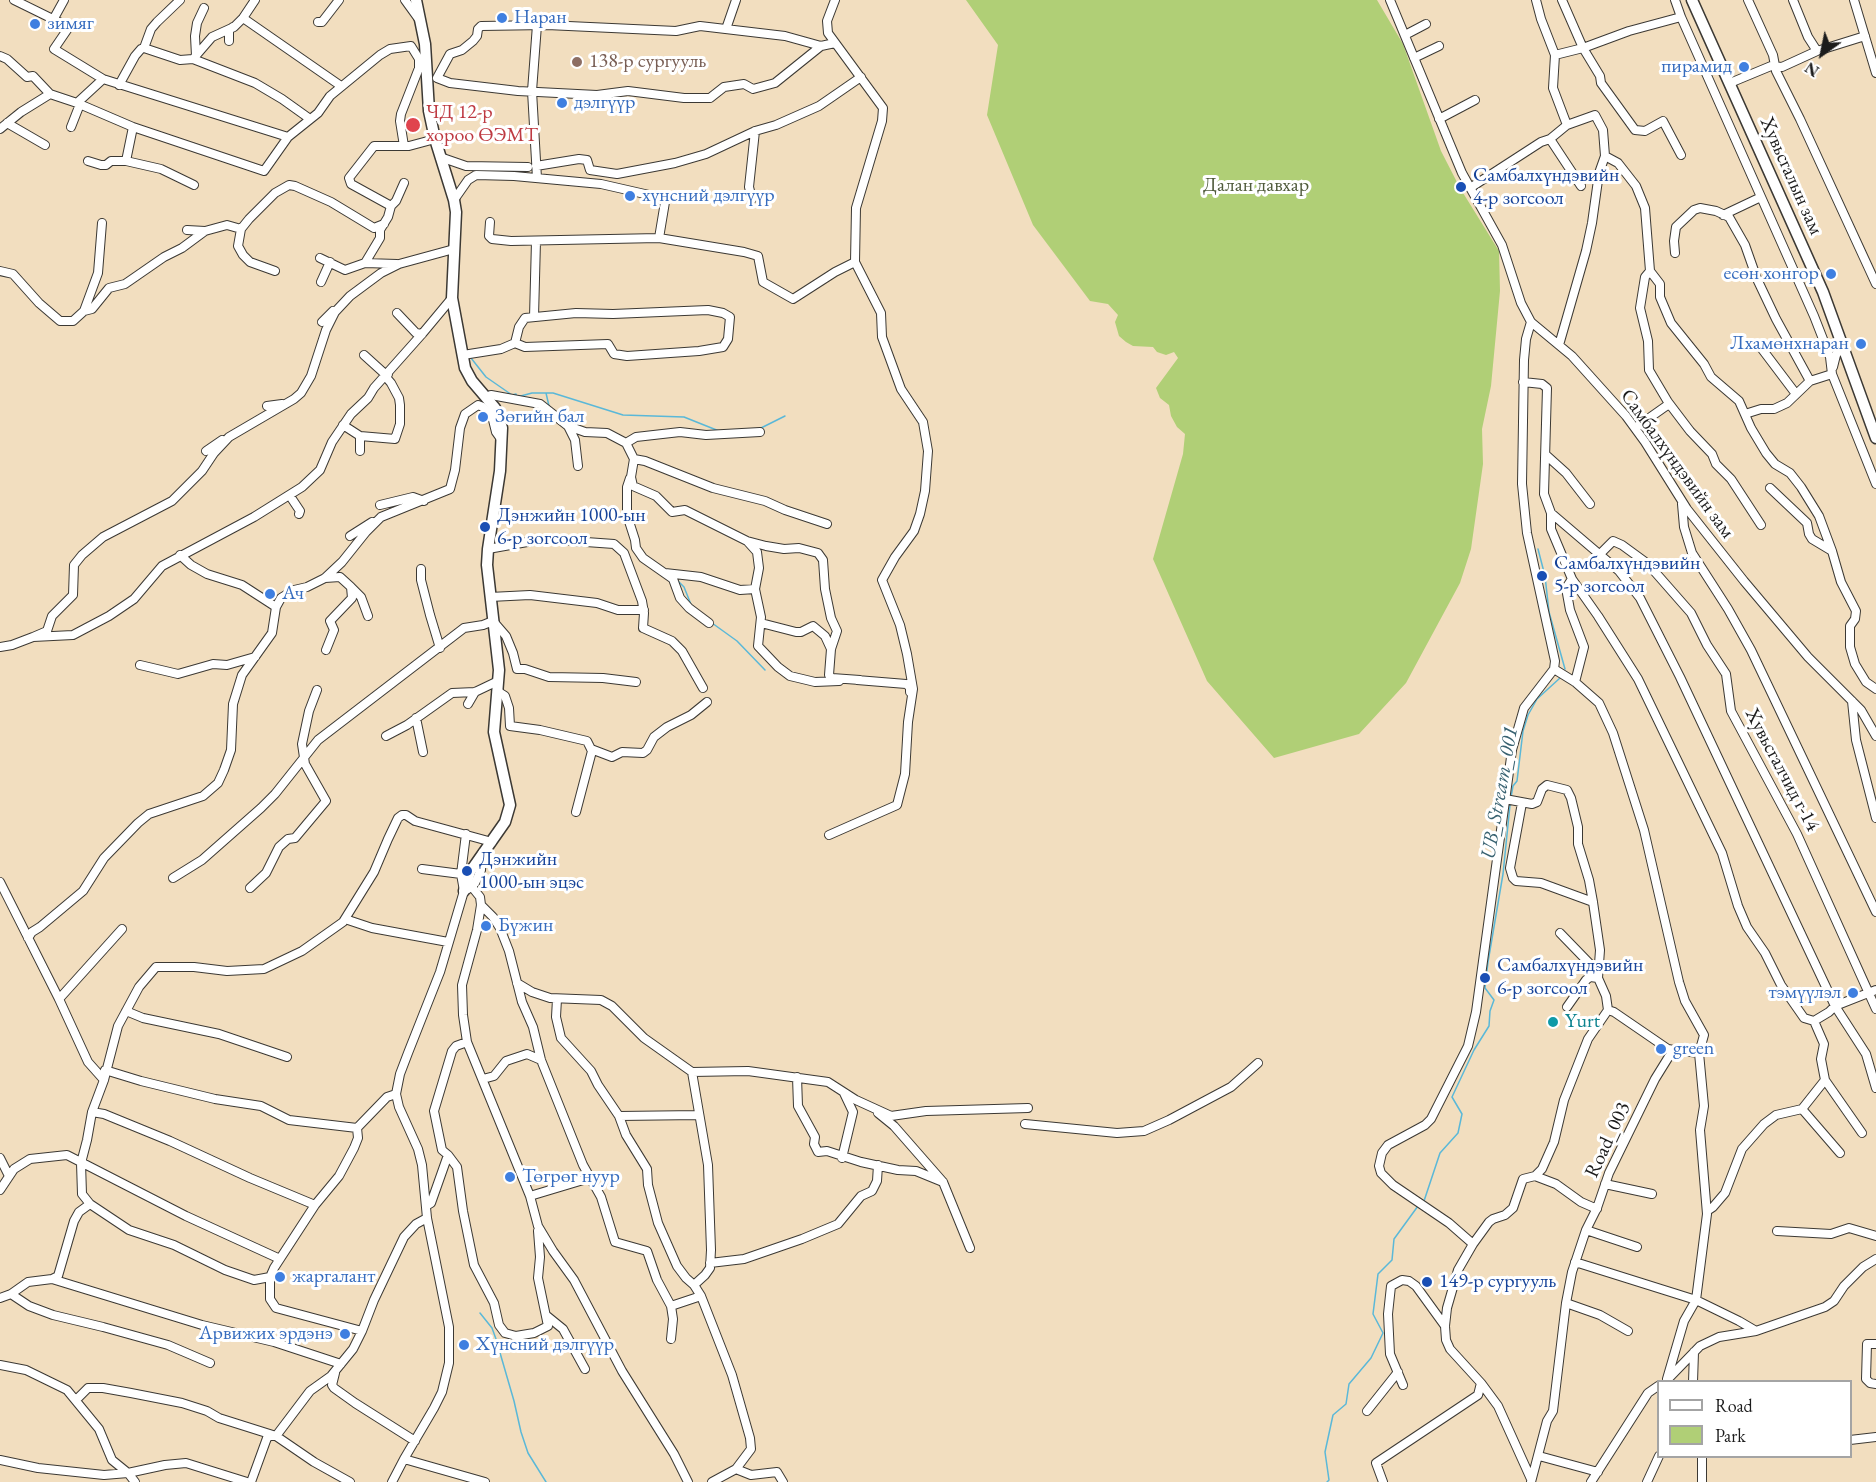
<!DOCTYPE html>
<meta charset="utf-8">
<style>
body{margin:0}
#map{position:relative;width:1876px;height:1482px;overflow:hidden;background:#f2debf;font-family:"EB Garamond",serif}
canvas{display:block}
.legend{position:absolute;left:1657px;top:1380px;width:195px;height:78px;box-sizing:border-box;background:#fff;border:2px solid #a4a4a4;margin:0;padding:8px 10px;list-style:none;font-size:18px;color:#1c1c1c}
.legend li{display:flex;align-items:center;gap:12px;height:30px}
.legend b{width:30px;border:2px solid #a4a4a4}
.north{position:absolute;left:1792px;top:24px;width:60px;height:60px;-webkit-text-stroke:4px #fff;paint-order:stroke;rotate:213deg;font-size:16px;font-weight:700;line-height:24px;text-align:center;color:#1c1c1c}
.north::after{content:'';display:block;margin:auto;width:21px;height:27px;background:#1c1c1c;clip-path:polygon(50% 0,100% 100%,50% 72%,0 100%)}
</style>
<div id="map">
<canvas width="1876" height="1482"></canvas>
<ul class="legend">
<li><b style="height:8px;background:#fff"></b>Road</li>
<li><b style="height:16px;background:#b0cf76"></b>Park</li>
</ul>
<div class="north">N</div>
</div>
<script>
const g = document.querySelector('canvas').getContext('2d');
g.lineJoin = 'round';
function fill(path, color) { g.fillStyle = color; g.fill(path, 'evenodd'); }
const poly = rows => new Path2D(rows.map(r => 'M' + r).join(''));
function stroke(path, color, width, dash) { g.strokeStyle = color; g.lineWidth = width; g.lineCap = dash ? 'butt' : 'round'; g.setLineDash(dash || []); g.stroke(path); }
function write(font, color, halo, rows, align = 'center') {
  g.font = font + ' "EB Garamond",serif'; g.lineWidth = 6; g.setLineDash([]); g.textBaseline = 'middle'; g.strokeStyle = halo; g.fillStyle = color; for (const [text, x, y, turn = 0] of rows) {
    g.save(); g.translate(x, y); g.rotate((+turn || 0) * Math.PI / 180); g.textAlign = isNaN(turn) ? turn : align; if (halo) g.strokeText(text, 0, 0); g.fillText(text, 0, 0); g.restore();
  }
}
fill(poly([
 [966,0,1377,0,1403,44,1441,151,1460,188,1499,251,1500,291,1491,386,1482,429,1483,464,1471,549,1460,583,1406,683,1359,734,1274,758,1207,681,1153,559,1183,454,1185,434,1177,427,1171,416,1169,405,1160,398,1156,388,1178,358,1174,352,1166,355,1157,352,1153,347,1133,346,1126,342,1119,336,1115,322,1118,315,1108,304,1090,301,1033,225,987,115,998,45]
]), '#b0cf76');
stroke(poly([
 [471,358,486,377,512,395,516,394,517,397,532,393,553,393,623,415,684,417,719,431],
 [546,393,549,406],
 [759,429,785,416],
 [1538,549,1545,576,1549,612,1565,669],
 [677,580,684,587,692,607],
 [712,623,737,641,765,670],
 [1511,797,1513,786,1517,781,1523,731,1528,715,1537,699,1560,678],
 [1424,1201,1440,1153,1458,1133,1462,1114,1452,1097,1474,1050,1489,1026,1490,1011,1494,1000,1485,988,1488,962,1503,874,1510,805],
 [480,1313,492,1328,496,1339,514,1401,521,1432,528,1453,546,1482],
 [1327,1482,1329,1480,1325,1452,1333,1415,1346,1404,1349,1384,1371,1358,1383,1333,1373,1314,1378,1274,1392,1260,1394,1239,1418,1206]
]), '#5ab8d8', 1.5);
const minor = poly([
 [14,0,69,27,54,49,103,79,288,137],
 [405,0,418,18],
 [1390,0,1462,173,1502,245,1521,303,1531,322,1572,356,1626,416,1645,442,1687,509,1744,581,1808,657,1861,710,1876,736],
 [1536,0,1541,19,1555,55,1553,88,1567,125],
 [1562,0,1583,48,1600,76,1601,83,1635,130,1645,131,1663,121,1681,155],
 [1748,0,1773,55,1776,71,1800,119,1876,284],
 [1793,0,1808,37,1817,51,1865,36],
 [1854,0,1876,73],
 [1681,17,1814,316,1830,357,1832,374,1876,484],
 [243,18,341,86],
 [53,20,64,0],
 [318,22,322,22,339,0],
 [537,25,532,91,537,178],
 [726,29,736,0],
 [1405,35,1426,24],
 [229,41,229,30,233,27],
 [821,46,775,83,753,89,744,84,724,87,710,98,684,98,628,91,597,95,518,91,450,83,437,78,450,54,462,50,473,41,477,36,478,29,481,26,547,25,676,31,700,26,785,36,821,46,835,43],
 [144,48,180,60,193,59,255,83,282,99,310,119],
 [1555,55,1583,48,1629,31,1681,17,1675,0],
 [0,56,7,59,27,77,33,76,50,94,77,103,133,127,264,171,288,137,318,113,330,96,380,55,390,49,411,46,419,59,419,68],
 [196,56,195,36,197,23,204,8],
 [1414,58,1439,46],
 [193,59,212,37,234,27,243,18,255,0],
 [1730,83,1771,66,1782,67,1817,51],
 [119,85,135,56,141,49,144,48,151,29,157,22,180,0],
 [77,103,103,79],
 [1439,119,1475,100],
 [7,123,45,145],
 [71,127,80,104],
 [133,127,126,161,161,169,194,185],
 [0,129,21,112,50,94],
 [1550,139,1581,186],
 [404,146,400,121,401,114,419,68,423,68],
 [1605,156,1618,163,1636,186,1645,208,1650,271,1660,284,1660,297,1671,323,1704,364,1711,377,1739,401,1751,428,1766,453,1775,464,1790,473,1801,487,1819,516,1832,551],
 [440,157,466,166,528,167],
 [88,161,101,165,106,165,111,161,126,161],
 [536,166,579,159,587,160,590,170,617,174,675,163,706,154,755,131,776,125,819,106,861,77],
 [1470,188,1541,142,1550,139,1567,125,1595,115,1603,130,1605,156,1599,173,1592,223,1586,251,1559,345],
 [752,199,749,187,755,131],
 [454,200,468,180,476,175,514,176,601,184,658,197,665,202,659,238],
 [391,206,396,201,404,183],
 [1723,215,1761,197],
 [490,222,489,236,492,239,511,241,659,238,744,252,758,256,763,282,793,299,835,272,855,262],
 [241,229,238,246,243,255,250,262,275,271],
 [187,230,205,231],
 [1675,253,1674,241,1676,227,1694,210,1700,208,1716,211,1729,217,1745,245,1757,279,1776,319,1810,381],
 [320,258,345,270,365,263],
 [397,264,365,263,380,238,380,230,388,217,391,206,351,184,349,178,374,146,409,146,435,139],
 [0,271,13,274,39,303,60,321,73,321,84,311,98,273,102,223],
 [1650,271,1645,277,1640,308,1648,341,1649,370,1668,402,1690,431,1712,454,1716,464,1731,479,1761,525],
 [321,282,330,262],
 [84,311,92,309,109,288,125,284,164,257,182,248,205,231,227,225,241,229,249,219,275,193,289,185,295,186,331,202,374,228,384,224],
 [397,313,416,333,422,334],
 [534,317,536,241],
 [322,322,333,311],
 [1762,349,1796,394],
 [364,355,385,374,388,374],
 [463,355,501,349,515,343,519,327,525,318,576,313,613,314,708,310,723,313,730,317,728,339,723,347,699,351,627,356,614,354,608,344,525,347,515,343],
 [1833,367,1836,355,1843,344],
 [1523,382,1542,384,1547,388,1544,494,1551,513,1551,529,1572,579,1598,616,1638,679,1722,853,1738,906,1747,927,1765,953,1781,985,1804,1018,1814,1021],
 [486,397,491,395,540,404,568,426,585,432,607,433,626,443,634,459,631,477,633,486,656,496,672,512,685,510,747,541,766,546,784,549,799,548,818,553,823,560,825,589,831,618,837,631,831,649,829,675,832,678,860,680],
 [267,406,282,404],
 [1745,414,1761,409,1774,409,1787,403,1810,381,1832,374],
 [343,425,360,436,395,439,400,424,400,405,399,398,391,383,385,376],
 [568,426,575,440,578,466],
 [1635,428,1669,404],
 [626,443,636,437,680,432,706,435,760,432],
 [206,451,222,440],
 [360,451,360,436],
 [1546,455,1566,473,1590,504],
 [634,459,645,461,713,488,765,501,785,510,827,524],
 [630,478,627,487,627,515,635,540,636,548,643,558,673,579,680,598,689,608,709,623],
 [1770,488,1807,523,1809,534,1812,539,1832,551,1841,582,1856,611,1855,619,1850,626,1850,647,1855,664,1866,682,1876,689],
 [290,496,300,511,299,514],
 [1682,504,1684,527,1692,553,1728,609,1751,650,1876,912],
 [380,505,413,497,424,501],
 [1551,513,1619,571,1640,598,1680,677,1835,1006,1866,1054,1876,1088],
 [350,536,372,522],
 [488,549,544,539,614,544,624,553,642,601,644,613,643,628,672,641,682,651,703,688],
 [1599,555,1613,541,1622,545,1648,564,1691,613,1707,645,1726,674,1731,711,1797,834,1876,1009],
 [421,569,421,580,430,615,440,648],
 [665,573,701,577,740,590,755,589,759,568,757,552,748,542],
 [325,578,340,577,351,587,352,598,330,621,334,630,326,650],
 [1572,579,1566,588,1570,610,1584,647,1575,682],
 [351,587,361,597,368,616],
 [755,589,761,617,758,646,778,667,790,676,815,682,839,681],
 [490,597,530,595,597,603,618,610,644,610],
 [276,607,281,598,294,590,307,587,325,578,342,562,366,532,381,517,450,489,455,470,460,428,465,414,478,405,483,407,492,416,496,432,501,439],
 [761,623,796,632,801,632,813,626,825,636,831,649],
 [33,637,47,631,52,616,73,595,74,565,82,555,103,537,172,501,202,471,214,453,229,437,294,399,301,393,311,376,326,330,335,312,350,296,381,273,399,264,454,249],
 [0,647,12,645,33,637,73,635,109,616,134,599,162,566,254,517,302,487,320,470,332,442,351,414,368,398,374,388,422,334,452,298],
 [140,665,178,674,213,664,227,665,255,657],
 [1554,669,1575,682,1599,703,1613,733,1644,830,1679,982,1685,1001,1704,1035,1699,1053,1704,1106,1700,1130,1707,1214,1696,1300,1684,1321,1667,1379],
 [857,680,906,684,910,687,910,692],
 [497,691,505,696,509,708,510,726,540,730,587,741,592,751,576,812],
 [1852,701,1856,740,1876,818],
 [468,704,475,692],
 [416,718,423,752],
 [386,736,407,725,452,693,475,692,498,681],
 [591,749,612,757,622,752,643,753,647,750,654,737,667,727,691,715,707,702],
 [1505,799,1532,804,1537,802,1542,789,1547,785,1567,790,1571,798,1578,827,1578,844,1589,880,1593,902,1600,950,1598,978,1606,996,1608,1010],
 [1522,803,1510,868,1513,878,1516,881,1541,883,1593,902],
 [829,835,897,805,905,774,908,722,913,689,907,654,900,625,882,580,895,557,914,531,920,514,925,491,928,451,923,422,901,389,882,337,881,313,855,262,856,208,882,121,883,108,828,33,827,21,835,0],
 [422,869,461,874],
 [173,878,202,860,261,808,275,794,318,740,464,628,483,625,493,621,506,636,513,653,517,669,525,669,549,677,603,678,636,682],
 [0,882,59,999,88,1062,104,1080],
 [472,887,480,897,481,905,477,930,462,985,463,1015,467,1042,530,1196,538,1226,553,1251,574,1280,622,1371,674,1454,688,1482],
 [250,888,266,873,279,847,288,839,295,838,326,801,305,764,302,744,309,711,317,690],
 [468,889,475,883,481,870,482,857],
 [481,905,493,917,500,928,509,951,522,1002,533,1027,541,1060,583,1165,601,1197,615,1242,647,1251,657,1280,671,1306,673,1319,671,1339],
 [345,919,372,928,448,942],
 [1560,933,1591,965,1599,970],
 [28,938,32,932,40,927,83,891,104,858,138,823,149,814,203,796,218,783,224,770,231,750,233,704,242,675,272,633,276,607,242,585,207,574,191,565,180,555],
 [517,983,532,992,550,998,601,1000,612,1006,644,1038,692,1072,748,1071,828,1082,856,1100,891,1116,926,1111,1028,1108],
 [59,999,122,929],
 [557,999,556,1017,561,1038,591,1071,598,1085,619,1116,699,1115],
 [1567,1007,1586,980,1590,977,1598,978],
 [126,1011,143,1018,219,1034,287,1057],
 [105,1070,141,1081,215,1099,261,1106,289,1120,357,1128],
 [692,1072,708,1165,711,1250,710,1268,705,1275,694,1285],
 [797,1077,798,1106,815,1137,814,1144,818,1152,827,1151,861,1162,898,1170,916,1171,943,1182],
 [483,1079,494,1076,506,1061,527,1054,541,1060],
 [1825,1080,1862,1133],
 [1802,1109,1840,1153],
 [92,1112,104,1114,170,1141,250,1178,315,1205],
 [878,1113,894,1126,943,1182,970,1248],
 [619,1116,626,1135,647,1169,648,1185,658,1223,677,1266,686,1278,694,1285,701,1296,671,1306],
 [1025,1124,1117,1133,1144,1131,1169,1120,1231,1087,1258,1063],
 [448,1155,457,1167,463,1211,474,1265,494,1303,499,1325,505,1333,516,1336,534,1333,548,1326,538,1278,540,1257,538,1231],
 [0,1158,9,1176],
 [842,1158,853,1112,844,1093],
 [1535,1176,1556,1184,1581,1202,1597,1209],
 [1605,1184,1652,1194],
 [0,1190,14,1169,30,1159,67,1155,186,1216,280,1259],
 [530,1196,590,1178],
 [426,1206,431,1203,448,1155,442,1150,434,1111,452,1051,456,1046,467,1042],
 [1707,1211,1713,1207,1725,1193,1742,1149,1764,1124,1776,1115,1802,1109,1825,1080,1821,1059,1824,1044,1814,1021,1829,1012,1835,1006,1876,990],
 [1586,1230,1637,1247],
 [1777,1231,1831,1234,1849,1228,1876,1236],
 [1473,1244,1449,1223,1393,1185,1381,1173,1379,1166,1382,1153,1388,1145,1425,1125,1431,1119,1468,1046,1476,1012,1512,750,1524,708,1554,669,1555,661,1527,533,1522,484,1524,360,1526,339,1531,322],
 [1575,1262,1696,1300,1739,1321,1756,1331,1719,1337,1700,1346,1668,1379],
 [710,1263,744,1259,802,1239,838,1224,861,1196,872,1191,877,1181,878,1165],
 [270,1277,254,1280,225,1270,174,1245,129,1230,90,1204,82,1194,81,1163,87,1140,92,1112,104,1080,118,1026,139,987,156,967,194,967,227,971,264,969,302,951,343,922,374,872,388,839,398,818,402,815,406,815,415,821,492,842],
 [52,1279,58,1276,74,1221,79,1212,90,1204],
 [11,1294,29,1306,53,1315,103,1327,168,1345,210,1363],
 [701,1296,732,1375,750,1438,751,1449,736,1469],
 [0,1298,11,1294,28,1282,52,1279,202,1325,274,1342,341,1364],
 [1566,1303,1600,1315,1628,1331],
 [547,1316,563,1329,585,1369],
 [362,1331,276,1308,270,1299,270,1277,274,1268,315,1205,339,1176,354,1148,358,1138,357,1128,387,1097,396,1094],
 [1756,1331,1825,1307,1834,1301,1844,1286,1863,1267,1876,1259],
 [1876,1344,1867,1344,1866,1379,1870,1383,1876,1384],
 [0,1365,26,1370,67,1390,99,1429,112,1460,128,1473,135,1482],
 [335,1373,332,1385,334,1388,355,1403,415,1441],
 [1693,1382,1694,1352],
 [1481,1383,1498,1406,1531,1479],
 [1403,1385,1390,1354,1388,1314,1391,1286,1402,1280,1409,1281,1416,1286,1445,1326],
 [76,1400,88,1388,103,1388,131,1393,182,1403,207,1411,219,1418,276,1436,310,1391,331,1376,353,1349,362,1331,374,1300,404,1237,416,1224,427,1218],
 [1367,1411,1398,1372],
 [1850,1440,1876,1437],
 [1539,1456,1598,1472],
 [404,1459,485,1482],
 [0,1460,38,1468,104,1475,128,1473,165,1465,186,1463,247,1482],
 [251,1482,267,1438,270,1436,276,1436,314,1462,350,1482],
 [392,1482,404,1459,434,1408,442,1392,449,1363,449,1327,427,1218,422,1165,418,1149,399,1107,396,1094,400,1074,408,1053,440,972,464,891,461,874,466,834],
 [712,1482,736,1469,751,1475,777,1472,783,1482],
 [1383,1482,1376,1463,1478,1395,1481,1383,1450,1349,1446,1340,1445,1326,1447,1308,1458,1270,1473,1244,1489,1222,1493,1219,1505,1215,1513,1208,1523,1179,1535,1176,1542,1169,1554,1142,1564,1100,1588,1039,1608,1010,1614,1012,1668,1049,1674,1050],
 [1531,1482,1547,1421,1553,1411,1566,1303,1572,1272,1586,1230,1597,1208,1609,1173,1655,1079,1668,1058,1674,1050,1699,1053],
 [1591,1482,1648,1393,1658,1386],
 [1647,1482,1659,1456],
 [1702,1482,1702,1456]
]);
const major = poly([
 [416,0,425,44,429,111,435,139,454,200,456,212,452,298,465,368,472,381,495,408,502,428,500,471,488,549,487,565,499,670,494,732,510,805,505,822,470,872,464,891],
 [1692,0,1823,292,1876,438]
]);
stroke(minor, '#3c3934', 10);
stroke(major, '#3c3934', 13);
stroke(minor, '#fff', 8);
stroke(major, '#fff', 10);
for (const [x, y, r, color] of [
 [502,18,6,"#3f7fe0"],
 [35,24,6,"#3f7fe0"],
 [577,62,6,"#8d6e63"],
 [1744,67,6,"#3f7fe0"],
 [562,103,6,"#3f7fe0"],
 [413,125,8,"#e0444e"],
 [1461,187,6,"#1a4fb4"],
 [630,196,6,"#3f7fe0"],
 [1831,274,6,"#3f7fe0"],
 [1861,344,6,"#3f7fe0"],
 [483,417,6,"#3f7fe0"],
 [485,527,6,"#1a4fb4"],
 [1542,576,6,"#1a4fb4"],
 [270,594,6,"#3f7fe0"],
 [467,871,6,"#1a4fb4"],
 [486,926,6,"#3f7fe0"],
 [1485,978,6,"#1a4fb4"],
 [1853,993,6,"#3f7fe0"],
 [1553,1022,6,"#0f9aa8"],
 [1661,1049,6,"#3f7fe0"],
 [510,1177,6,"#3f7fe0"],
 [280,1277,6,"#3f7fe0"],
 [1427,1282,6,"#1a4fb4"],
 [345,1334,6,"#3f7fe0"],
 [464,1345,6,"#3f7fe0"]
]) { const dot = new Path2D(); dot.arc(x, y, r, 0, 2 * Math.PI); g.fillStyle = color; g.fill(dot); stroke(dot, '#fff', 2); }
write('20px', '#366cbe', '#fff', [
 ["Наран",514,18],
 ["зимяг",47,24],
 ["пирамид",1732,67,"right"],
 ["дэлгүүр",574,103],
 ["хүнсний дэлгүүр",642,196],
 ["есөн хонгор",1819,274,"right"],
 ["Лхамөнхнаран",1849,344,"right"],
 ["Зөгийн бал",495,417],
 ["Ач",282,594],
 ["Бүжин",498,926],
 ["тэмүүлэл",1841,993,"right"],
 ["green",1673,1049],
 ["Төгрөг нуур",522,1177],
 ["жаргалант",292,1277],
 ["Арвижих эрдэнэ",333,1334,"right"],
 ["Хүнсний дэлгүүр",476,1345]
], 'left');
write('20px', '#785e54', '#fff', [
 ["138-р сургууль",589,62]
], 'left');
write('20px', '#be3a42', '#fff', [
 ["ЧД 12-р",426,113],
 ["хороо ӨЭМТ",426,136]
], 'left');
write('20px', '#164399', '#fff', [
 ["Самбалхүндэвийн",1473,176],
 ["4-р зогсоол",1473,199],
 ["Дэнжийн 1000-ын",497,516],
 ["6-р зогсоол",497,539],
 ["Самбалхүндэвийн",1554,564],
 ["5-р зогсоол",1554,587],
 ["Дэнжийн",479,860],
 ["1000-ын эцэс",479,883],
 ["Самбалхүндэвийн",1497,966],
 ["6-р зогсоол",1497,989],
 ["149-р сургууль",1439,1282]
], 'left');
write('20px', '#1c1c1c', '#fff', [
 ["Хувьсгалын зам",1791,176,66],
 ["Самбалхүндэвийн зам",1677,464,54],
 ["Хувьсгалчид г-14",1782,770,62],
 ["Road_003",1608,1140,-65]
]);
write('20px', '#505b3c', '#fff', [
 ["Далан давхар",1256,186]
]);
write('20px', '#0d838f', '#fff', [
 ["Yurt",1565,1022]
], 'left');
write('italic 21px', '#386271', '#fff', [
 ["UB_Stream_001",1500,793,-80]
]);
</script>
